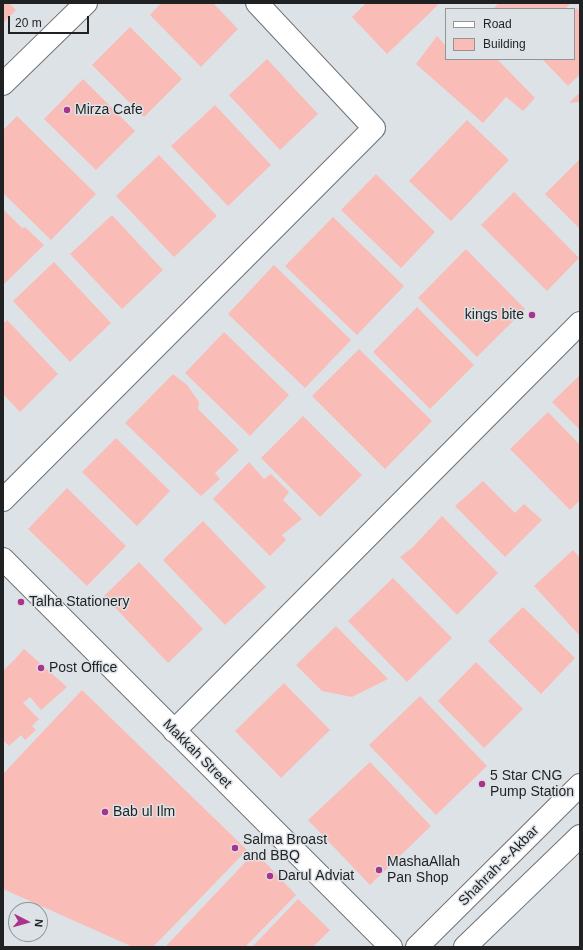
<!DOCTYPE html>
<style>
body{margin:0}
#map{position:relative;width:583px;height:950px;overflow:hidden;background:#dde2e7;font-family:Helvetica,sans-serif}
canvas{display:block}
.frame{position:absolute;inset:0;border:4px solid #1f2122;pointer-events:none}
.legend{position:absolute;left:445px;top:8px;width:130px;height:52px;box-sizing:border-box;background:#dde2e7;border:1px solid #919598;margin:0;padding:5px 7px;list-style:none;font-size:12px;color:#1f2122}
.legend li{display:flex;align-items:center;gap:8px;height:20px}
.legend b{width:20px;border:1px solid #919598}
.north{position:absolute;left:8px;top:902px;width:40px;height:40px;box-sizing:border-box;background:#dde2e7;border:1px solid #919598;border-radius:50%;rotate:96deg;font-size:11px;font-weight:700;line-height:16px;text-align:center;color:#1f2122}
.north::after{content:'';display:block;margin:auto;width:14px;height:18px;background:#aa348c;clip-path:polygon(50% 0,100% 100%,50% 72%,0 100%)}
.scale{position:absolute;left:8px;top:16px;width:81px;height:18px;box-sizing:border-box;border:2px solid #1f2122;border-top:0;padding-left:5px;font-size:12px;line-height:14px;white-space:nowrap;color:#1f2122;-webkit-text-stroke:3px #dde2e7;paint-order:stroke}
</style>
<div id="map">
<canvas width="583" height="950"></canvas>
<div class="frame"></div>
<ul class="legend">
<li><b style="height:5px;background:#fff"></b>Road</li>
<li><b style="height:11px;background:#fabcb6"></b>Building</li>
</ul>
<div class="north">N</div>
<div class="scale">20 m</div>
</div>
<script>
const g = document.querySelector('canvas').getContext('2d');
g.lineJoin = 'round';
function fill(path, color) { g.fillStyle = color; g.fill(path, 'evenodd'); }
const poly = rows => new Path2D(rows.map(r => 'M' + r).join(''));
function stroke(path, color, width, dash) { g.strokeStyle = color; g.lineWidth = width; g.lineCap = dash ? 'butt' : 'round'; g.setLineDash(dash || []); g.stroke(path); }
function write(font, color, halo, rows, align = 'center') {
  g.font = font + ' Helvetica,sans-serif'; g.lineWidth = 3; g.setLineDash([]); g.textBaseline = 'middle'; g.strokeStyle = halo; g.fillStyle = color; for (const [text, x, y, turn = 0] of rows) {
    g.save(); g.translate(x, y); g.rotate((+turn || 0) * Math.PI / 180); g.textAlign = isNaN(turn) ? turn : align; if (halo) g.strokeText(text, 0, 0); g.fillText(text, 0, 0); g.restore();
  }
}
fill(poly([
 [3,3,9,3,16,10,3,23],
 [161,3,213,3,238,29,201,67,150,15],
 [366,3,436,3,438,5,387,54,352,17],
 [499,3,571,3,565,9,493,9],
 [577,8,580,12,580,74,568,86,542,59,574,59,574,11],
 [130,27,182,79,144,117,92,65],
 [437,36,446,46,446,59,497,59,535,98,523,111,506,97,483,123,416,64],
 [267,59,318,114,280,150,229,95],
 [83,79,135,131,96,170,44,119],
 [580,92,580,102,569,103],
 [215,105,271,165,228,206,171,146],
 [17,116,96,194,51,240,3,193,3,130],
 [467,120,509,160,451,221,409,181],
 [159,155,217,216,174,257,116,196],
 [580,159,580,229,545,194],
 [376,174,435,232,401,268,341,210],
 [514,192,579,258,547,291,481,225],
 [3,209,22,228,25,227,44,245,3,285],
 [112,215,163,270,122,309,70,254],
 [333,217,404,286,357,335,285,266],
 [466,249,525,309,477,357,418,298],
 [54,262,111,323,70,362,13,301],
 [274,265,351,340,305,388,228,314],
 [417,307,474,365,430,409,373,352],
 [7,320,58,374,20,412,3,394,3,324],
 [224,332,289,395,250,436,185,373],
 [359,349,432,421,385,469,312,396],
 [173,374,187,385,199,402,198,409,239,450,215,473,220,479,201,496,125,423],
 [580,375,580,430,552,402],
 [548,412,580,445,580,500,570,510,510,449],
 [303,416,362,475,320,517,261,458],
 [116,438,170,491,137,526,82,472],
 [249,462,264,479,271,474,289,492,283,500,302,519,282,535,286,540,270,556,213,499],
 [483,481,515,513,524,504,542,520,505,557,455,506],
 [67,488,126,546,87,586,28,529],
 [442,516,498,573,457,615,400,557,413,547],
 [203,521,266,587,225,625,163,560],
 [573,550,580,558,580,636,534,586],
 [139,562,203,629,168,663,104,596],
 [393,578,452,638,407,682,348,621],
 [523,607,575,658,541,694,488,641],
 [336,626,388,679,352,697,322,691,296,665],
 [24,649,67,687,41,710,30,697,23,703,39,719,32,726,36,730,25,740,21,735,9,746,3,740,3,671,15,659],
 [476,662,523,709,484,748,438,701],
 [284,683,330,730,281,778,235,731],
 [82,690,247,850,153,947,133,947,3,889,3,774],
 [420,696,487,766,436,815,369,745],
 [370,762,431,826,370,885,308,820],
 [255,852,296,895,245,947,165,947],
 [298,899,330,930,313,947,252,947]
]), '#fabcb6');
const minor = poly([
 [3,84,86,3],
 [3,500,374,128,257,3],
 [3,559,391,947],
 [174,731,580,323]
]);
const major = poly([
 [417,947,580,785],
 [465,947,580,836]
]);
stroke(minor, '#6e7276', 24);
stroke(major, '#6e7276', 24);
stroke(minor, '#fff', 22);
stroke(major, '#fff', 22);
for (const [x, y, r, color] of [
 [67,110,4,"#aa348c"],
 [532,315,4,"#aa348c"],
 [21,602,4,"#aa348c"],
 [41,668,4,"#aa348c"],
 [482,784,4,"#aa348c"],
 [105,812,4,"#aa348c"],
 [235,848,4,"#aa348c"],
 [379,870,4,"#aa348c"],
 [270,876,4,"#aa348c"]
]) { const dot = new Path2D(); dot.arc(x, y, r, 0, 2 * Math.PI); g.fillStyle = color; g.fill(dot); stroke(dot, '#dde2e7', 1.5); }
write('14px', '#1f2122', '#dde2e7', [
 ["Mirza Cafe",75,110],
 ["kings bite",524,315,"right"],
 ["Talha Stationery",29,602],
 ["Post Office",49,668],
 ["5 Star CNG",490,776],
 ["Pump Station",490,792],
 ["Bab ul Ilm",113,812],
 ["Salma Broast",243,840],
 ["and BBQ",243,856],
 ["MashaAllah",387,862],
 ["Pan Shop",387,878],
 ["Darul Adviat",278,876]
], 'left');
write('14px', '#1f2122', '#dde2e7', [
 ["Makkah Street",197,754,45],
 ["Shahrah-e-Akbar",499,866,-45]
]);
</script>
